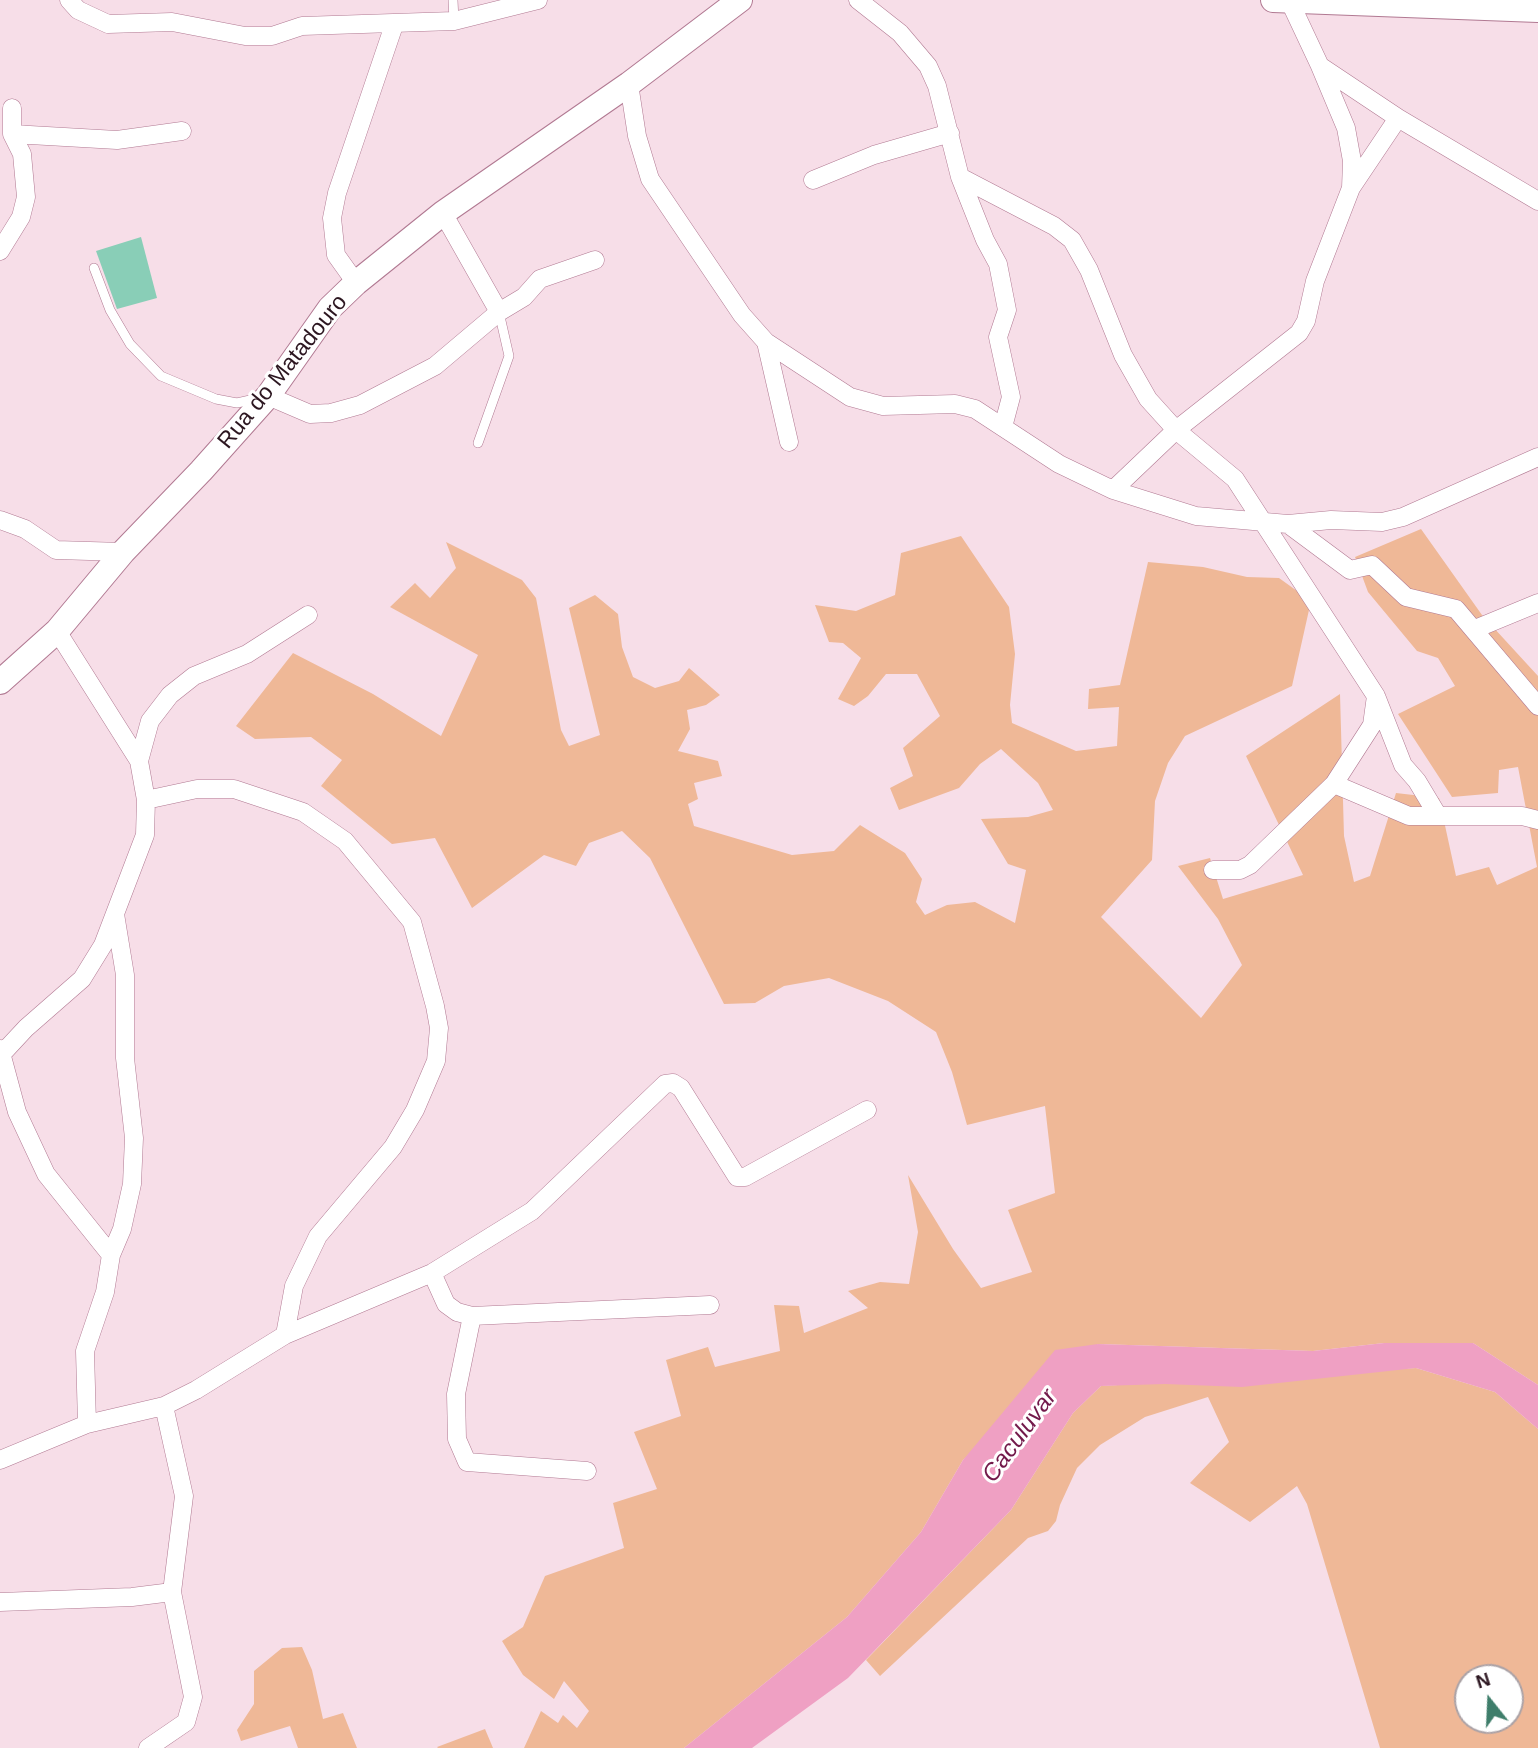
<!DOCTYPE html>
<style>
body{margin:0}
#map{position:relative;width:1538px;height:1748px;overflow:hidden;background:#f7dee8;font-family:Helvetica,sans-serif}
canvas{display:block}
.north{position:absolute;left:1454px;top:1664px;width:70px;height:70px;box-sizing:border-box;background:#fff;border:2px solid #aba2a6;border-radius:50%;rotate:342deg;font-size:19px;font-weight:700;line-height:28px;text-align:center;color:#2c1620}
.north::after{content:'';display:block;margin:auto;width:24px;height:32px;background:#3f7e6b;clip-path:polygon(50% 0,100% 100%,50% 72%,0 100%)}
</style>
<div id="map">
<canvas width="1538" height="1748"></canvas>
<div class="north">N</div>
</div>
<script>
const g = document.querySelector('canvas').getContext('2d');
g.lineJoin = 'round';
function fill(path, color) { g.fillStyle = color; g.fill(path, 'evenodd'); }
const poly = rows => new Path2D(rows.map(r => 'M' + r).join(''));
function stroke(path, color, width, dash) { g.strokeStyle = color; g.lineWidth = width; g.lineCap = dash ? 'butt' : 'round'; g.setLineDash(dash || []); g.stroke(path); }
function write(font, color, halo, rows, align = 'center') {
  g.font = font + ' Helvetica,sans-serif'; g.lineWidth = 6; g.setLineDash([]); g.textBaseline = 'middle'; g.strokeStyle = halo; g.fillStyle = color; for (const [text, x, y, turn = 0] of rows) {
    g.save(); g.translate(x, y); g.rotate((+turn || 0) * Math.PI / 180); g.textAlign = isNaN(turn) ? turn : align; if (halo) g.strokeText(text, 0, 0); g.fillText(text, 0, 0); g.restore();
  }
}
fill(poly([
 [1421,529,1482,615,1538,676,1538,1385,1473,1343,1384,1343,1313,1351,1098,1344,963,1460,921,1532,847,1617,684,1748,524,1748,541,1711,558,1723,563,1715,577,1728,589,1711,564,1681,554,1699,523,1675,502,1641,523,1627,545,1576,624,1548,613,1503,657,1489,634,1432,681,1416,666,1360,708,1347,715,1367,780,1351,774,1305,799,1306,804,1333,868,1308,848,1291,880,1282,909,1284,918,1232,908,1175,953,1249,981,1288,1032,1272,1008,1210,1055,1193,1045,1106,967,1125,952,1072,936,1032,888,1001,829,978,784,986,755,1003,724,1004,650,858,622,831,589,843,576,866,544,855,472,908,435,838,392,844,321,786,342,760,311,737,255,739,236,726,293,653,373,694,441,736,478,655,390,607,415,583,430,598,456,568,446,542,522,580,536,598,561,730,569,746,600,735,569,608,595,595,618,614,622,647,633,677,655,688,679,681,689,668,720,695,706,705,687,710,690,729,678,751,718,761,722,776,694,783,698,799,688,804,694,826,792,855,834,851,860,825,905,853,922,879,916,902,925,915,947,905,975,902,1015,923,1026,870,1008,864,981,819,1028,817,1053,810,1038,783,1001,749,980,764,959,788,899,810,890,788,913,776,903,748,940,716,917,674,886,674,868,696,854,706,838,699,861,658,843,643,829,642,815,605,856,611,895,595,901,553,961,536,1009,607,1015,654,1010,705,1012,723,1076,751,1117,746,1119,707,1088,709,1089,689,1120,685,1148,562,1203,567,1247,577,1279,578,1311,601,1292,686,1185,736,1168,763,1155,801,1152,860,1101,917,1201,1018,1242,965,1218,919,1178,866,1210,858,1223,899,1303,875,1246,756,1340,694,1344,836,1354,882,1370,876,1396,793,1439,798,1456,876,1489,867,1497,885,1537,867,1518,767,1499,770,1498,793,1452,797,1398,714,1455,686,1438,658,1417,651,1368,592,1355,557],
 [1416,1368,1495,1392,1538,1429,1538,1748,1380,1748,1307,1504,1297,1486,1250,1522,1190,1483,1229,1442,1208,1397,1145,1417,1100,1445,1077,1468,1060,1505,1056,1521,1048,1531,1028,1538,880,1676,866,1660,1011,1510,1073,1413,1101,1386],
 [1468,1678,1510,1678,1510,1720,1468,1720],
 [302,1647,312,1670,323,1719,343,1713,357,1748,298,1748,290,1726,241,1741,237,1730,254,1704,254,1671,282,1648],
 [485,1729,493,1748,438,1748,437,1747]
]), '#efb897');
fill(poly([
 [1384,1343,1473,1343,1538,1385,1538,1429,1495,1392,1416,1368,1242,1387,1165,1384,1101,1386,1073,1413,1011,1510,848,1678,752,1748,684,1748,847,1617,921,1532,963,1460,1055,1350,1098,1344,1313,1351]
]), '#efa0c3');
fill(poly([
 [141,237,157,298,117,309,96,251]
]), '#89ceb7');
const lane = poly([
 [453,0,454,21],
 [94,268,110,310,130,344,161,376,216,399,237,403,259,398],
 [478,443,509,356,499,312]
]);
const street = poly([
 [69,0,78,10,108,24,172,22,245,36,272,36,302,26,454,21,538,0],
 [858,0,900,33,928,66,937,86,960,177,985,240,998,264,1007,310,998,337,1011,397,1003,427],
 [1289,0,1320,66,1398,118,1538,201],
 [629,84,637,136,650,179,742,315,766,342,789,442],
 [12,134,117,140,182,131],
 [960,177,1054,226,1072,240,1089,270,1123,355,1148,399,1176,430,1235,479,1376,696,1372,725,1334,784,1250,865,1240,870,1213,870],
 [813,180,874,155,950,133],
 [1351,188,1398,118],
 [443,213,499,312],
 [0,251,21,217,26,197,22,154,12,134,12,108],
 [356,283,336,255,332,218,337,193,394,25],
 [766,342,850,397,883,406,955,404,975,409,1059,464,1113,490,1196,516,1288,524,1331,520,1382,522,1403,517,1538,457],
 [268,396,310,414,331,413,360,405,435,366,499,312,524,297,540,279,595,260],
 [1113,490,1176,430,1299,333,1306,321,1315,281,1351,188,1352,161,1346,128,1320,66],
 [0,520,25,529,56,550,123,552],
 [1288,524,1350,570,1372,565,1406,597,1456,609,1538,706],
 [1475,629,1538,603],
 [1376,696,1403,765,1417,781,1438,816],
 [139,761,150,721,170,695,194,676,247,654,308,615],
 [1334,784,1409,816,1522,816,1538,820],
 [146,800,197,789,234,789,303,812,345,841,412,922,435,1006,439,1028,436,1061,415,1110,393,1147,318,1236,294,1286,285,1335],
 [0,1049,17,1112,46,1174,111,1255,105,1292,85,1351,87,1424],
 [0,1056,26,1028,82,979,103,945,145,835,146,800,139,761,57,631],
 [111,1255,122,1229,132,1184,134,1138,125,1058,125,975,115,914],
 [432,1273,446,1304,457,1312,472,1316,710,1305],
 [472,1316,456,1394,457,1439,467,1462,587,1471],
 [0,1460,87,1424,164,1406,196,1390,285,1335,432,1273,532,1211,665,1084,673,1083,681,1088,737,1177,745,1177,867,1110],
 [0,1602,132,1597,172,1592,184,1496,164,1406],
 [148,1748,186,1722,193,1697,172,1592]
]);
const secondary = poly([
 [1273,0,1538,10],
 [0,682,57,631,123,552,201,471,268,396,330,308,356,283,443,213,629,84,740,0]
]);
stroke(lane, '#b17992', 10);
stroke(street, '#b17992', 19);
stroke(secondary, '#b17992', 26);
stroke(lane, '#fff', 9);
stroke(street, '#fff', 18);
stroke(secondary, '#fff', 24);
write('23px', '#2c1620', '#fff', [
 ["Rua do Matadouro",283,372,-51]
]);
write('italic 24px', '#72194a', '#fff', [
 ["Caculuvar",1020,1436,-54]
]);
</script>
